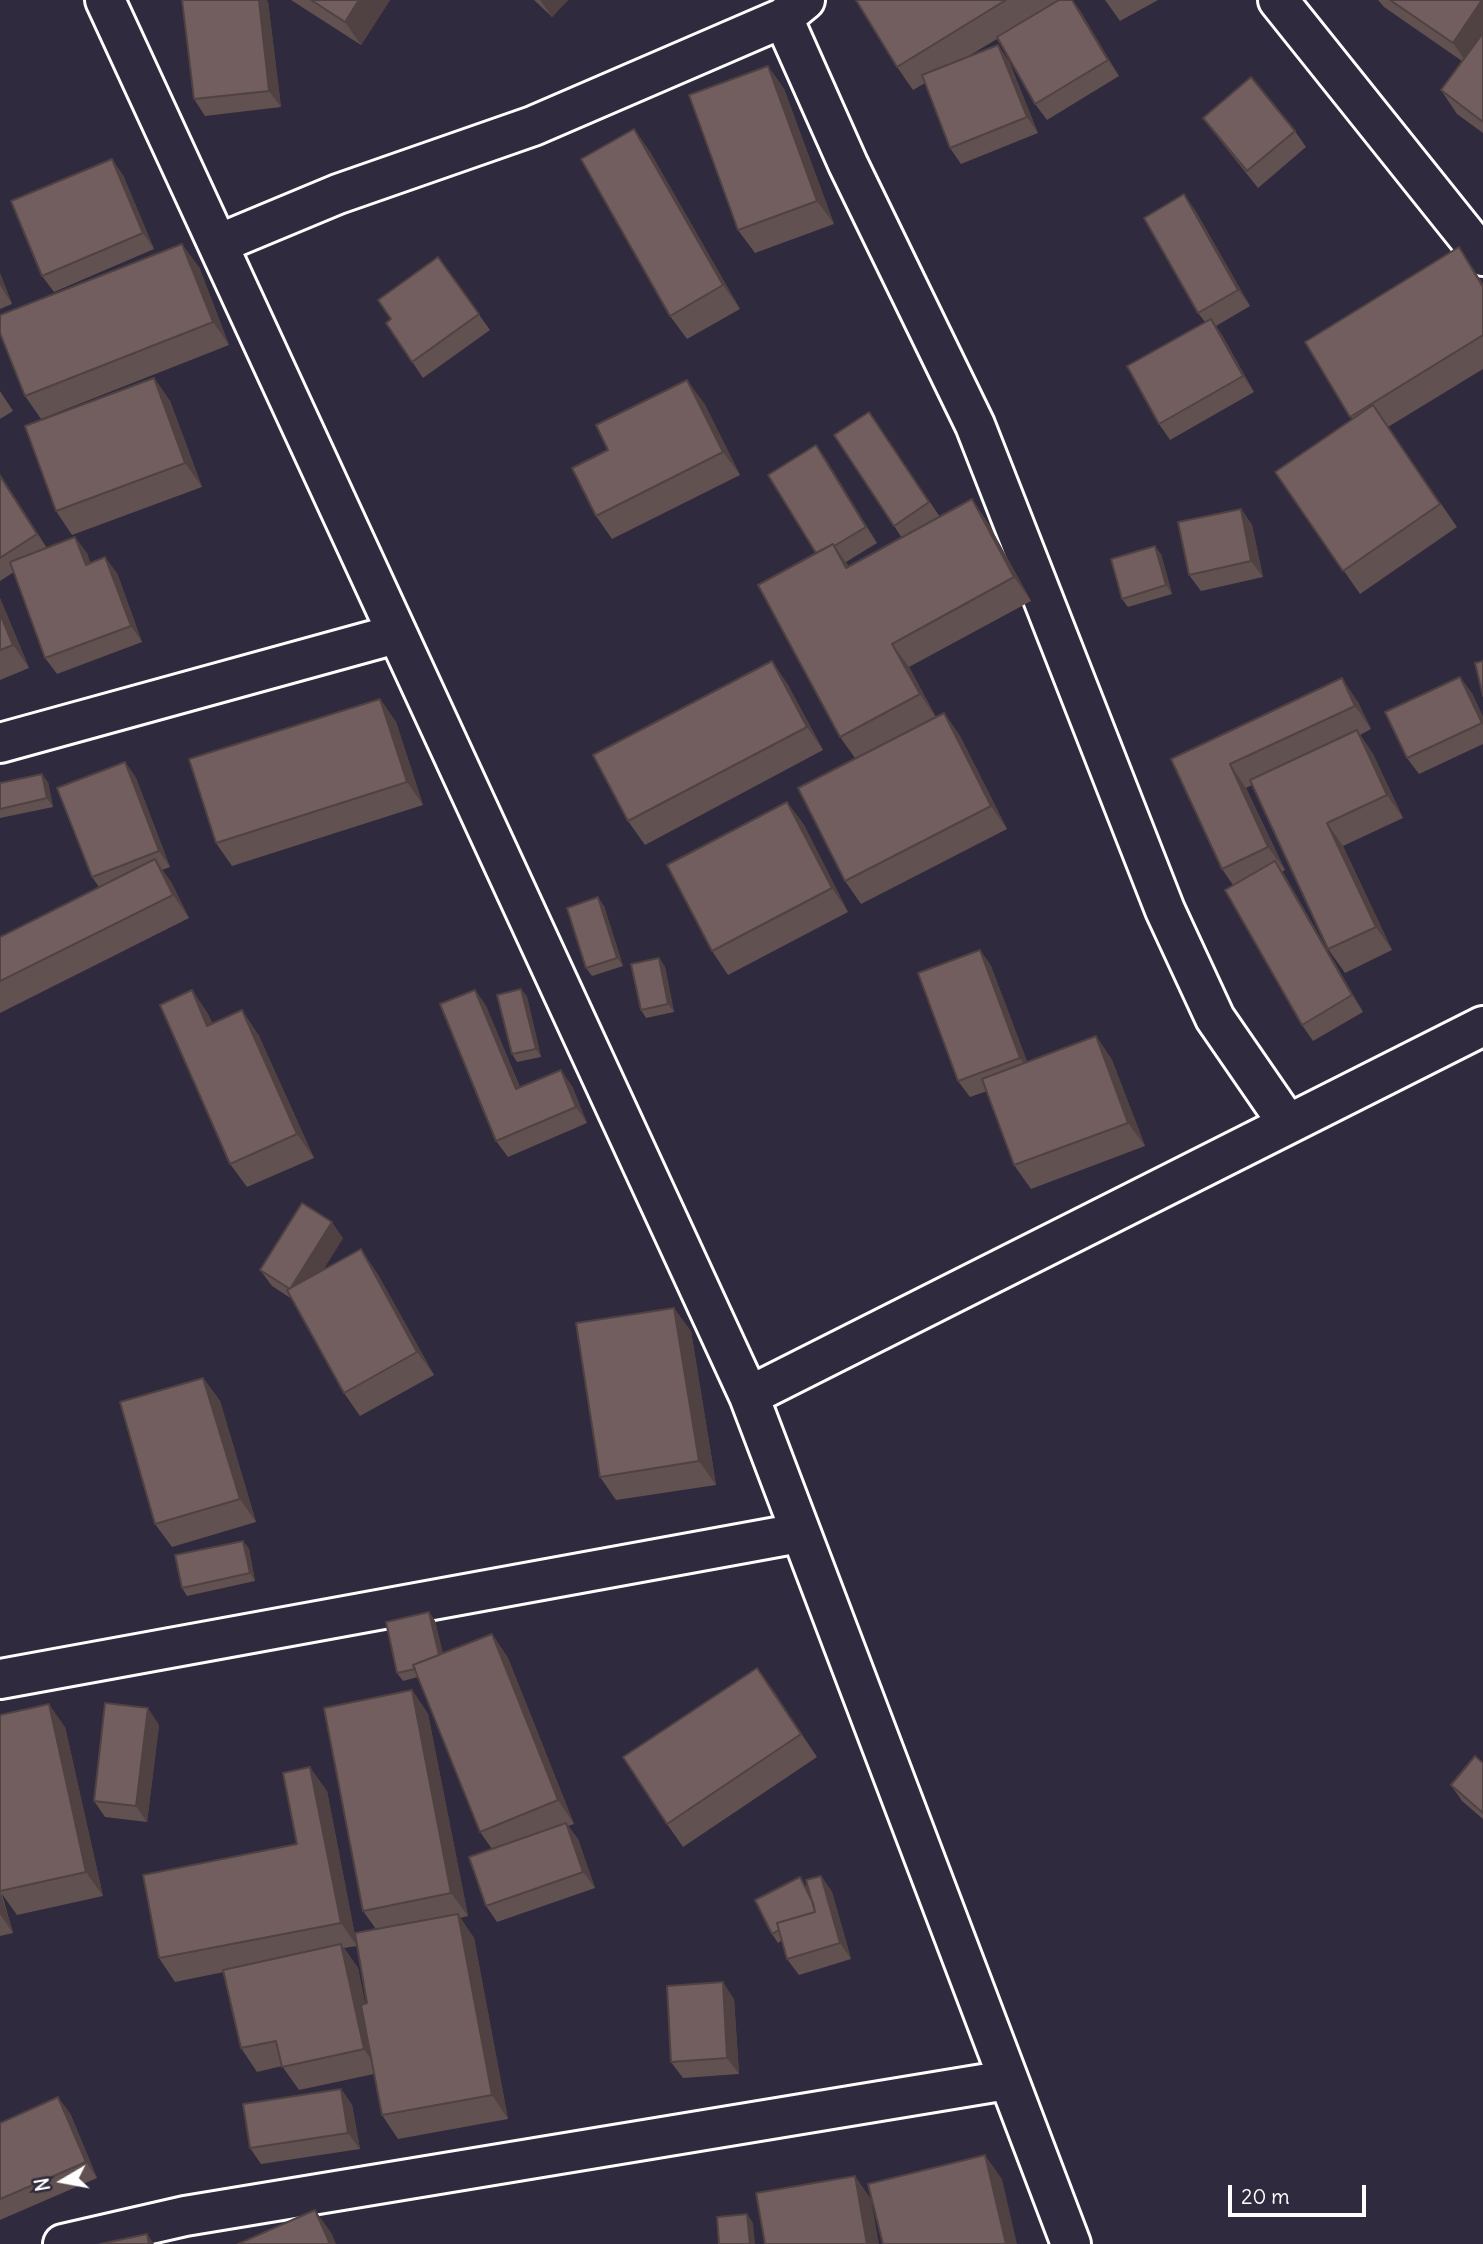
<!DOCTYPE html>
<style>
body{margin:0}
#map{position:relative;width:1483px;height:2244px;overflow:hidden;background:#2f2a3d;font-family:Delius,sans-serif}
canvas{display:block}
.north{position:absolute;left:28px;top:2146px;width:70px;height:70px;-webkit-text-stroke:5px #2f2a3d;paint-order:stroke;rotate:260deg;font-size:19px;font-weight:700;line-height:28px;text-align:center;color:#fff}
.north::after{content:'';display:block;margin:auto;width:24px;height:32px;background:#fff;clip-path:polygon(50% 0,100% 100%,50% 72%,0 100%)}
.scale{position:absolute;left:1228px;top:2185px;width:138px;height:32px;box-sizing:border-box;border:4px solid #fff;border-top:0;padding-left:9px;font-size:21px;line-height:24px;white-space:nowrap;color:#fff;-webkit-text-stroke:5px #2f2a3d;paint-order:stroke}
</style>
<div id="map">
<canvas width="1483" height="2244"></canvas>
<div class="north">N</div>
<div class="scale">20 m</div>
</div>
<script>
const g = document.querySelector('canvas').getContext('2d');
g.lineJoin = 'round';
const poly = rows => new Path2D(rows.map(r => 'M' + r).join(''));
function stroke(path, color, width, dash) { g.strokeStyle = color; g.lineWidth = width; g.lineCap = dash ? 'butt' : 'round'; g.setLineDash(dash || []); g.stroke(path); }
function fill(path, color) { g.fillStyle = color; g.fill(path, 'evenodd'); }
const minor = poly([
 [105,0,749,1396,1071,2244],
 [805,0,783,18,848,164,975,425,1165,910,1215,1018,1288,1124],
 [1278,0,1483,256],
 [218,244,338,194,533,126,783,18],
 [0,743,396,634],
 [749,1396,1483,1026],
 [0,1679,799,1533],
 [63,2244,185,2216,1007,2080]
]);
stroke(minor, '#fff', 44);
stroke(minor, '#2f2a3d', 38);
fill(poly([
 [291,0,390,0,361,45],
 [534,0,568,0,552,17],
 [856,0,1072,0,1119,76,1047,120,1035,104,997,39,967,57,1009,61,1038,133,961,164,950,148,925,83,913,90,897,67],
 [1105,0,1158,0,1120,21],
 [1378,0,1483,0,1483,133,1457,114,1441,90,1462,61,1384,7],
 [268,2,281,107,205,116,194,99],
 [768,66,784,89,834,224,755,253,738,230],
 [1203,118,1295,131,1306,147,1258,188,1215,134],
 [634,129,650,152,740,309,687,339,670,316],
 [123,175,154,249,54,292,42,276],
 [1195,210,1250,306,1216,326,1222,335,1254,392,1170,440,1159,424,1205,322,1198,313],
 [1459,247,1483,284,1483,369,1388,427,1457,527,1360,594,1275,472,1352,419,1305,342],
 [438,257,490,330,423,378,386,323,391,319],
 [199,267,229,345,41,419,25,396],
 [0,273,12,304,0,309],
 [154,378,170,401,202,487,72,535,56,511],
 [0,391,13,411,0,419],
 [704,403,740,475,612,539,596,516],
 [869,412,940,517,988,523,1031,601,909,667,936,717,944,713,960,736,1007,829,861,904,845,881,855,758,840,737,816,553,816,445,827,461,877,543,846,562,849,567,902,538,834,435],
 [0,474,47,548,87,553,90,563,117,573,142,642,57,674,45,658,14,572,0,581],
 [1241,509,1252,525,1263,577,1201,591,1189,575],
 [1161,554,1172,594,1128,607,1122,599],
 [0,598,29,668,0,680],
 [772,661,788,685,823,750,645,845,628,821],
 [1472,693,1483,717,1483,744,1419,774,1407,758],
 [380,699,396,722,423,805,232,866,216,843],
 [1358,702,1371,729,1360,735,1373,754,1403,818,1343,846,1392,950,1345,973,1328,949,1252,785,1246,788,1285,870,1282,872,1363,1012,1313,1041,1302,1025,1233,885,1222,869,1171,759],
 [125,762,136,778,170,867,162,870,171,882,189,918,0,1013,0,937,99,887,92,877],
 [48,782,53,807,0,818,0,783],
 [787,802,804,825,848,912,728,975,712,951],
 [604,906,623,966,592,976,586,968],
 [980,950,991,966,1027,1062,1096,1036,1112,1060,1145,1146,1031,1189,1014,1165,987,1091,970,1097,958,1081],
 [659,958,665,967,674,1012,646,1018,641,1010],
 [521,989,527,997,541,1057,517,1062,512,1054],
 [192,990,208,1014,212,1023,258,1034,314,1158,247,1187,230,1164],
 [475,990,486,1006,520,1087,572,1086,587,1123,508,1157,496,1141],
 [343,1238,323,1270,377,1273,434,1375,360,1416,344,1393,292,1299,272,1286,260,1270],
 [691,1331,716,1485,616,1500,600,1477],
 [203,1378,220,1401,256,1522,172,1547,155,1524],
 [243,1541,249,1549,255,1581,187,1596,182,1588],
 [429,1612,435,1621,443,1654,492,1634,508,1658,574,1824,568,1826,578,1839,595,1888,497,1922,486,1906,492,1849,480,1832,418,1677,403,1681,397,1673],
 [757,1668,817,1757,683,1847,667,1824],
 [412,1690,428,1714,468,1916,460,1918,474,1938,508,2119,398,2139,382,2115,374,2074,299,2090,282,2066,257,2072,241,2048,224,1972,175,1982,159,1958,297,1844,327,1791,357,1946,344,1948,358,1968,365,2004,367,2003,376,1929,363,1911],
 [0,1715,65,1727,103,1896,17,1915,2,1894,13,1933,0,1936],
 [159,1725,147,1822,105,1817,94,1801],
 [1483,1763,1483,1819,1462,1801,1451,1785],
 [821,1876,832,1892,851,1959,799,1975,787,1959,782,1940,778,1943,772,1934,806,1885,810,1895],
 [734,1999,739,2074,683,2078,671,2062],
 [341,2089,352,2105,360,2149,261,2164,250,2148],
 [70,2113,97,2178,0,2220,0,2123]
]), '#625151');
fill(poly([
 [259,0,267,0,268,2,281,107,269,91],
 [359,0,390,0,361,45,345,22],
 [540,0,568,0,552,17],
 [1072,0,1080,10,1119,76,1108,60],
 [1483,0,1483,46,1469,66,1453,43],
 [998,45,1009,61,1038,133,1027,117],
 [768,66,784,89,834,224,817,201],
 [634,129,650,152,740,309,723,285],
 [112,159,123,175,154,249,143,233],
 [1184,194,1195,210,1250,306,1238,290],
 [182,244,199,267,229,345,213,322],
 [1459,247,1483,284,1483,287],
 [0,273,12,304,0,285],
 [1211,319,1222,335,1254,392,1243,376],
 [154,378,170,401,202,487,185,463],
 [687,380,704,403,740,475,723,452],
 [816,445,827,461,877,543,866,527],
 [0,474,48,550,37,534],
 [972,499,988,523,1031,601,1014,577],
 [1241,509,1252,525,1263,577,1251,561],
 [75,537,87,553,97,581,86,565],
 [833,544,849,567,846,568],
 [1155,546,1161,554,1172,594,1166,585],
 [105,557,117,573,142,642,131,626],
 [0,598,29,668,13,645,0,614],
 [892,644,909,667,936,718,920,694],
 [772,661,788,685,823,750,807,727],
 [1460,677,1472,693,1483,717,1483,725],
 [1342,678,1358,702,1371,729,1355,706],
 [380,699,396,722,423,805,407,782],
 [944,713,960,736,1007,829,991,806],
 [1357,730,1373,754,1403,818,1387,795],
 [125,762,136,778,170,867,159,851],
 [1230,764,1246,788,1285,870,1268,847],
 [42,774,48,782,53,807,47,798],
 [787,802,804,825,848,912,832,888],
 [1327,823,1343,846,1392,950,1376,927],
 [155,859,171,882,189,918,173,895],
 [1275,861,1286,877,1363,1012,1352,995],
 [598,897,604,906,623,966,617,958],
 [980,950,991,966,1032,1074,1020,1058],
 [659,958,665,967,674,1012,668,1004],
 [521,989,527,997,541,1057,536,1049],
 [192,990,208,1014,224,1049,207,1026],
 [475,990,486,1006,527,1105,516,1089],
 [242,1010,258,1034,314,1158,297,1134],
 [1096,1036,1112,1060,1145,1146,1128,1123],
 [561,1070,572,1086,587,1123,576,1107],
 [332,1222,343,1238,301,1305,290,1289],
 [361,1249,377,1273,434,1375,417,1352],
 [674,1308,691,1331,716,1485,699,1461],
 [203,1378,220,1401,256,1522,240,1499],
 [243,1541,249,1549,255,1581,250,1573],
 [429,1612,435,1621,447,1671,441,1663],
 [492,1634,508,1658,574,1824,558,1800],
 [757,1668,774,1691,817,1757,801,1734],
 [412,1690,428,1714,468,1916,451,1893],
 [49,1704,65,1727,103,1896,86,1872],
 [148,1708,159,1725,147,1822,136,1806],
 [310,1767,327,1791,357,1946,341,1923],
 [566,1823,578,1839,595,1888,583,1872],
 [821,1876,832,1892,851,1959,840,1943],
 [0,1887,0,1891,13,1933,0,1914],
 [458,1914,474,1938,508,2119,492,2095],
 [341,1944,358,1968,380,2073,364,2049],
 [723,1982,734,1999,739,2074,727,2058],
 [341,2089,352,2105,360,2149,348,2133],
 [58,2097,70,2113,97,2178,86,2162],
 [985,2155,1002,2179,1017,2244,1006,2244],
 [855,2176,871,2199,879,2244,867,2244],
 [315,2210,332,2234,336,2244,330,2244],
 [747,2214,753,2223,755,2244,750,2244],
 [147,2234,154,2244,149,2244]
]), '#504242');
const building = poly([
 [182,0,259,0,269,91,194,99,182,0],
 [311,0,359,0,345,22,311,0],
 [856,0,1006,0,897,67,856,0],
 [1059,0,1072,0,1108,60,1035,104,997,37,1059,0],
 [1390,0,1482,0,1453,43,1390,0],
 [1483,33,1483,122,1441,90,1483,33],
 [998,45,1027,117,950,148,922,75,998,45],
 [768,66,817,201,738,230,689,95,768,66],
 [1251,77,1295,131,1247,171,1203,118,1251,77],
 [634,129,723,285,670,316,581,159,634,129],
 [112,159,143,233,42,276,11,201,112,159],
 [1184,194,1238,290,1198,313,1144,218,1184,194],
 [182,244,213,322,25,396,0,333,0,315,182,244],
 [1459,247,1483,287,1483,335,1350,417,1305,342,1459,247],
 [438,257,479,314,412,362,386,323,391,319,378,300,438,257],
 [1211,319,1243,376,1159,424,1127,366,1211,319],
 [154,378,185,463,56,511,25,426,154,378],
 [687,380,723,452,596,516,572,468,608,450,596,425,687,380],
 [1373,405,1440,504,1343,571,1275,472,1373,405],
 [869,412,929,502,894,526,834,435,869,412],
 [816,445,866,527,834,546,833,544,816,553,768,475,816,445],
 [0,476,37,534,0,558,0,476],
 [972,499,1014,577,892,644,920,694,840,737,758,585,833,544,846,568,972,499],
 [1241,509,1251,561,1189,575,1178,522,1241,509],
 [75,537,86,565,105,557,131,626,45,658,10,562,75,537],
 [1155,546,1166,585,1122,599,1111,559,1155,546],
 [0,614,13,645,0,650,0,614],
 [772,661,807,727,628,821,593,755,772,661],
 [1483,661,1483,696,1475,663,1483,661],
 [1460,677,1482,723,1407,758,1385,712,1460,677],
 [1342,678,1355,706,1230,764,1268,847,1222,869,1171,759,1342,678],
 [380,699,407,782,216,843,189,759,380,699],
 [944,713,991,806,845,881,798,788,944,713],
 [1357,730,1387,795,1327,823,1376,927,1328,949,1250,780,1357,730],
 [125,762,159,851,92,877,57,788,125,762],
 [42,774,47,798,0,809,0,783,42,774],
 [787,802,832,888,712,951,667,865,787,802],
 [155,859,173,895,0,981,0,937,155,859],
 [1275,861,1352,995,1302,1025,1225,890,1275,861],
 [598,897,617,958,586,968,567,908,598,897],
 [980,950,1020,1058,958,1081,918,973,980,950],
 [659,958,668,1004,641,1010,631,964,659,958],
 [521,989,536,1049,512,1054,497,995,521,989],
 [192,990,207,1026,242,1010,297,1134,230,1164,160,1005,192,990],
 [475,990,516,1089,561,1070,576,1107,496,1141,440,1004,475,990],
 [1096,1036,1128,1123,1014,1165,982,1079,1096,1036],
 [302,1203,332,1222,290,1289,260,1270,302,1203],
 [361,1249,417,1352,344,1393,287,1290,361,1249],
 [674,1308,699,1461,600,1477,576,1323,674,1308],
 [203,1378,240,1499,155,1524,120,1402,203,1378],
 [243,1541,250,1573,182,1588,175,1555,243,1541],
 [429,1612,439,1655,413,1665,415,1669,397,1673,386,1622,429,1612],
 [492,1634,558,1800,480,1832,413,1665,492,1634],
 [757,1668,801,1734,667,1824,623,1757,757,1668],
 [412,1690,451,1893,363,1911,324,1708,412,1690],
 [105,1703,148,1708,136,1806,94,1801,105,1703],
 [49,1704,86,1872,0,1891,0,1715,49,1704],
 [1475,1756,1483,1763,1483,1813,1451,1785,1475,1756],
 [310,1767,341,1923,159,1958,143,1875,297,1844,283,1773,310,1767],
 [566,1823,583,1872,486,1906,469,1857,566,1823],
 [821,1876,840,1943,787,1959,777,1923,815,1912,806,1880,821,1876],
 [800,1877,813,1903,815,1912,777,1923,779,1930,772,1934,755,1900,800,1877],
 [458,1914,492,2095,382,2115,361,2005,367,2003,355,1933,458,1914],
 [341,1944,364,2049,282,2067,276,2041,241,2048,223,1970,341,1944],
 [723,1982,727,2058,671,2062,667,1986,723,1982],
 [341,2089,348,2133,250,2148,243,2104,341,2089],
 [58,2097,86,2162,0,2199,0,2123,58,2097],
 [985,2155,1006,2244,883,2244,868,2184,985,2155],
 [855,2176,867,2244,765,2244,756,2193,855,2176],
 [315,2210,330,2244,238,2244,315,2210],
 [747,2214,750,2244,719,2244,717,2217,747,2214],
 [147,2234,149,2244,100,2244,147,2234]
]);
fill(building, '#725e5e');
stroke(building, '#504242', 2);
</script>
